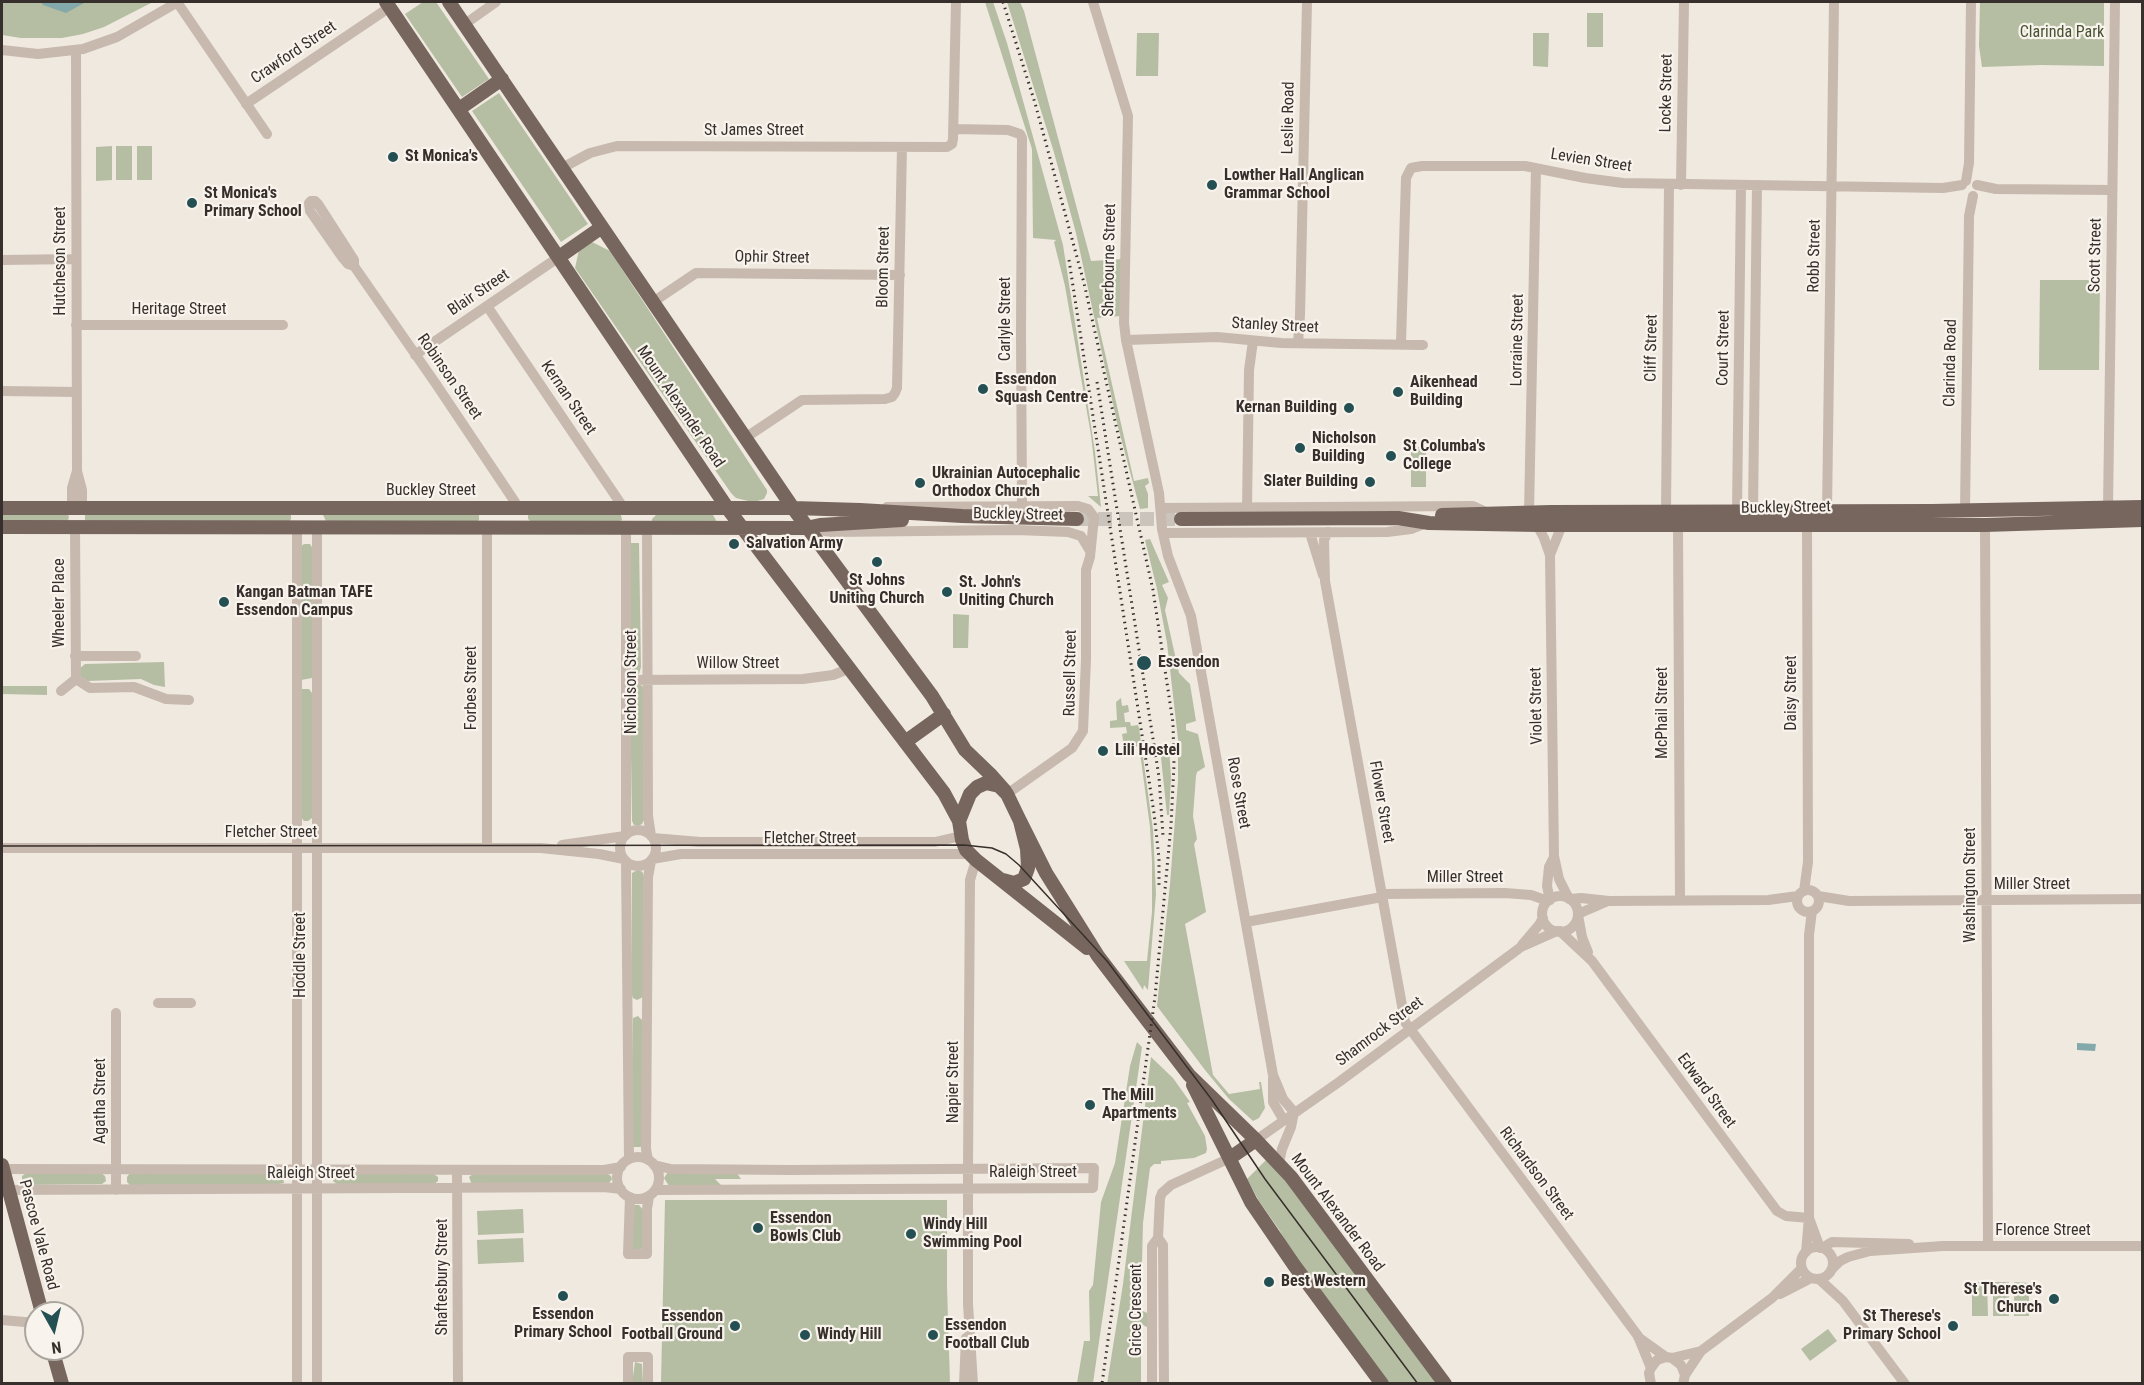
<!DOCTYPE html>
<style>
body{margin:0}
#map{position:relative;width:2144px;height:1385px;overflow:hidden;background:#f0e9e0;font-family:"Roboto Condensed",sans-serif}
canvas{display:block}
.frame{position:absolute;inset:0;border:3px solid #372f2b;pointer-events:none}
.north{position:absolute;left:24px;top:1301px;width:60px;height:60px;box-sizing:border-box;background:#f8f3ec;border:2px solid #aba59f;border-radius:50%;rotate:172deg;font-size:16px;font-weight:700;line-height:24px;text-align:center;color:#372f2b}
.north::after{content:'';display:block;margin:auto;width:21px;height:27px;background:#255053;clip-path:polygon(50% 0,100% 100%,50% 72%,0 100%)}
</style>
<div id="map">
<canvas width="2144" height="1385"></canvas>
<div class="frame"></div>
<div class="north">N</div>
</div>
<script>
const g = document.querySelector('canvas').getContext('2d');
g.lineJoin = 'round';
function fill(path, color) { g.fillStyle = color; g.fill(path, 'evenodd'); }
const poly = rows => new Path2D(rows.map(r => 'M' + r).join(''));
function stroke(path, color, width, dash) { g.strokeStyle = color; g.lineWidth = width; g.lineCap = dash ? 'butt' : 'round'; g.setLineDash(dash || []); g.stroke(path); }
function write(font, color, halo, rows, align = 'center') {
  g.font = font + ' "Roboto Condensed",sans-serif'; g.lineWidth = 4.5; g.setLineDash([]); g.textBaseline = 'middle'; g.strokeStyle = halo; g.fillStyle = color; for (const [text, x, y, turn = 0] of rows) {
    g.save(); g.translate(x, y); g.rotate((+turn || 0) * Math.PI / 180); g.textAlign = isNaN(turn) ? turn : align; if (halo) g.strokeText(text, 0, 0); g.fillText(text, 0, 0); g.restore();
  }
}
fill(poly([
 [2,2,153,2,104,27,83,34,62,38,21,38,2,35],
 [423,2,436,2,489,79,462,97,405,14],
 [985,2,993,2,1007,43,1063,245,1095,452,1101,507,1088,496,1098,496,1091,435,1065,286,1054,242,1056,240,1033,238,1032,149],
 [1007,2,1020,2,1024,11,1091,261,1124,259,1120,316,1097,318,1134,481,1148,478,1149,483,1145,486,1148,494,1148,508,1140,509,1118,427,1076,233,1053,149],
 [1980,2,2104,2,2104,66,2041,65,1982,67,1979,46],
 [1587,13,1603,13,1603,47,1587,47],
 [1137,33,1159,33,1158,76,1136,76],
 [1533,33,1549,33,1548,67,1533,66],
 [499,93,588,224,561,242,472,111],
 [112,146,112,180,96,181,96,147],
 [116,146,132,146,132,180,116,180],
 [137,146,152,146,152,180,137,180],
 [592,242,610,251,767,490,767,493,764,499,754,502,748,501,736,498,731,493,575,268,579,250],
 [2040,280,2100,280,2099,370,2039,370],
 [1411,447,1426,447,1426,487,1411,487],
 [327,512,476,512,479,515,479,520,476,523,327,523,323,515],
 [2,513,65,513,69,516,68,521,2,523],
 [89,513,287,513,291,515,291,519,288,523,89,523,85,520,85,515],
 [528,513,621,515,622,520,620,521,533,523,528,519],
 [656,515,713,515,717,522,652,521,652,519],
 [1150,539,1169,582,1162,585,1168,598,1165,610,1179,673,1190,684,1196,721,1186,724,1186,730,1198,734,1205,767,1197,772,1196,776,1193,816,1197,839,1194,844,1206,912,1185,924,1213,1075,1229,1094,1260,1089,1259,1082,1261,1082,1265,1108,1259,1118,1253,1121,1229,1099,1205,1070,1157,1006,1170,884,1178,781,1178,739,1167,643,1157,589,1145,540],
 [629,543,639,543,641,667,639,674,635,675,632,670],
 [304,544,310,544,313,549,312,678,301,680,300,547],
 [953,614,969,615,968,648,953,648],
 [164,662,165,687,154,685,141,679,88,681,80,676,79,669,85,664],
 [638,683,643,687,644,820,642,824,638,826,634,825,632,821,630,691,634,684],
 [2,686,47,686,47,695,2,694],
 [302,689,309,689,312,693,312,818,308,821,304,821,301,817,300,693],
 [1121,698,1122,706,1128,705,1129,712,1124,713,1125,722,1130,722,1131,726,1138,725,1139,728,1153,830,1156,894,1148,990,1144,985,1143,990,1124,961,1147,961,1152,912,1152,862,1150,827,1139,745,1125,754,1122,734,1127,733,1126,727,1110,728,1110,721,1117,720,1116,702],
 [1169,747,1171,777,1169,815,1167,815,1160,748],
 [639,869,643,873,643,997,637,1000,633,998,632,995,632,873],
 [638,1016,643,1021,644,1147,632,1147,633,1018],
 [1137,1042,1142,1047,1093,1383,1077,1383,1084,1341,1090,1341,1089,1291,1093,1285,1101,1202,1115,1163,1130,1066],
 [1151,1057,1173,1078,1190,1102,1187,1103,1205,1136,1207,1149,1206,1153,1194,1158,1161,1161,1161,1164,1154,1164,1150,1168,1143,1223,1141,1304,1141,1310,1149,1314,1149,1328,1141,1324,1141,1383,1107,1384,1123,1284],
 [1266,1160,1288,1182,1438,1383,1388,1383,1294,1258,1280,1231,1259,1201,1247,1179],
 [668,1172,736,1172,741,1179,715,1179,721,1185,669,1186,664,1178],
 [101,1173,105,1176,106,1181,102,1184,26,1185,22,1181,22,1176,25,1174],
 [130,1173,279,1174,283,1177,284,1183,279,1184,131,1186,127,1182,127,1177],
 [474,1173,606,1173,611,1176,612,1179,609,1183,472,1185,469,1177],
 [339,1174,434,1174,438,1177,438,1181,433,1185,338,1185,333,1181,334,1177],
 [665,1200,947,1200,947,1286,950,1383,661,1383],
 [635,1205,639,1205,643,1210,643,1248,636,1251,633,1249,633,1207],
 [523,1209,524,1233,478,1235,477,1211],
 [523,1238,524,1262,478,1264,477,1240],
 [1972,1282,1987,1282,1988,1316,1972,1316],
 [1993,1282,2009,1282,2009,1316,1993,1316],
 [2014,1282,2029,1283,2029,1316,2014,1316],
 [1828,1329,1837,1341,1810,1361,1801,1349],
 [635,1362,642,1364,643,1383,632,1384]
]), '#b5bea2');
fill(poly([
 [41,2,86,2,66,13,43,5],
 [2077,1043,2096,1044,2095,1051,2077,1050]
]), '#83a9aa');
stroke(poly([
 [1077,519,1181,519]
]), '#cbc4bc', 14, [14, 7]);
stroke(poly([
 [177,2,267,134],
 [1093,2,1128,116,1124,323,1126,340,1159,493,1162,529,1168,556,1191,616,1273,1075,1283,1099,1294,1112],
 [465,24,496,2],
 [2,50,38,54,83,49,117,37,178,2],
 [246,104,390,7],
 [954,129,1008,130,1020,134,1022,138,1021,334,1022,506],
 [562,168,590,153,617,146,947,147,952,144,953,139,956,2],
 [1966,181,1969,163,1971,2],
 [1681,185,1684,2],
 [1977,185,1996,189,2112,190],
 [2,260,76,259],
 [354,266,348,264,342,257,310,211,309,203,311,201,315,201,318,204,354,260,354,266,436,384,515,502,517,507],
 [653,302,696,273,900,275],
 [487,306,623,507],
 [76,325,283,325],
 [1126,340,1217,337,1281,343,1423,345],
 [1298,343,1300,315,1307,2],
 [1401,343,1406,178,1411,168,1422,166,1525,166,1585,178,1623,183,1943,188,1962,185],
 [415,355,559,257],
 [2,391,77,392],
 [745,438,802,400,885,399,892,397,895,393,897,388,902,147],
 [77,471,82,490,82,507],
 [72,507,72,488,77,471,76,51],
 [887,507,1078,506,1088,509,1094,517,1090,557,1086,570,1086,659,1083,731,1072,748,1007,794],
 [1161,508,1473,506,1488,513],
 [1247,508,1249,370,1253,341],
 [2108,508,2115,2],
 [1965,510,1969,216,1973,196],
 [1737,511,1741,185],
 [1753,511,1757,185],
 [1529,512,1536,168],
 [1666,512,1669,184],
 [1827,512,1834,2],
 [1537,525,1544,538,1550,555],
 [1562,525,1550,555,1554,856,1559,879,1569,899],
 [1678,525,1680,900],
 [1985,525,1988,1246],
 [75,527,76,679,90,688,134,687,166,699,189,700],
 [297,527,297,1384],
 [487,527,487,848],
 [626,527,626,835],
 [647,527,648,816,651,836],
 [809,528,831,532,1017,530,1068,532,1081,536,1090,551],
 [1328,532,1324,540,1325,581,1405,1022,1638,1336,1651,1368],
 [1163,533,1387,532,1411,529,1426,523],
 [1310,533,1323,575],
 [75,656,136,656],
 [627,680,803,679,833,675,848,669],
 [61,691,76,679],
 '620 848a18 18 0 1 1 36 0a18 18 0 1 1-36 0Z',
 [653,838,700,842,935,842,961,836],
 [562,845,625,836],
 [2,848,541,848,599,854,624,859],
 [652,859,681,854,969,854],
 [626,861,629,1159],
 '1797 901a11 11 0 1 1 22 0a11 11 0 1 1-22 0Z',
 [1804,891,1808,862,1807,524],
 [1382,894,1505,893,1531,895,1548,901],
 [1818,896,1849,901,2142,899],
 '1542 914a18 18 0 1 1 36 0a18 18 0 1 1-36 0Z',
 [1570,899,1581,898,1609,901,1768,900,1798,896],
 [1550,900,1547,886,1549,867,1553,859],
 [1578,914,1608,901],
 [1578,915,1582,937,1588,952],
 [1246,922,1382,897],
 [1560,931,1592,961,1777,1211,1786,1216,1809,1218],
 [1522,945,1539,925,1543,918],
 [158,1003,191,1003],
 [116,1013,116,1190],
 [1273,1078,1273,1102,1283,1119],
 [1256,1140,1339,1082,1521,947,1557,931],
 '617 1178a21 21 0 1 1 42 0a21 21 0 1 1-42 0Z',
 [648,1160,646,1149,648,877,651,861],
 [1279,1163,1282,1149,1291,1127,1294,1112],
 [654,1165,671,1169,790,1170,1094,1168,1093,1188,655,1190],
 [2,1169,604,1170,621,1167],
 [457,1170,458,1384],
 [2,1190,604,1187,621,1189],
 [630,1197,628,1254,647,1254,647,1209,649,1196],
 [1809,1218,1820,1248],
 '1801 1263a16 16 0 1 1 32 0a16 16 0 1 1-32 0Z',
 [1822,1248,1832,1242,1909,1244],
 [1806,1252,1809,1218,1809,935,1812,911],
 [1832,1269,1840,1261,1848,1257,1870,1251,1943,1246,2142,1246],
 [1819,1279,1843,1301,1905,1384],
 [1780,1294,1811,1278],
 [2,1320,36,1323],
 [1638,1337,1666,1357],
 [1672,1358,1701,1351,1772,1298,1802,1268],
 [1685,1375,1701,1351],
 [317,1384,317,527],
 [628,1384,628,1357,648,1357,648,1384],
 [964,1384,966,1338],
 [973,1384,968,1304,968,1168,970,880,976,860],
 [1152,1384,1152,1246,1158,1238],
 [1164,1384,1163,1245,1158,1238,1160,1198,1162,1193,1171,1185,1230,1158],
 [1651,1384,1649,1373,1651,1368,1657,1360,1666,1357,1672,1358,1681,1365,1685,1375,1683,1384]
]), '#c7b9ad', 10);
stroke(poly([
 [386,2,728,509,944,793,959,821],
 [449,2,793,508,932,696,965,750,990,774,1005,791],
 [459,109,502,79],
 [559,257,602,227],
 [2,508,793,508,860,510,962,516,1077,519],
 [1442,515,1551,512,1932,511,2142,507],
 [1181,519,1398,518,1429,523,1537,525,1985,525,2142,520],
 [2,527,806,528,820,525,902,520],
 [905,742,944,714],
 [1020,821,1046,873,1098,956,1189,1075,1256,1140,1291,1177,1445,1384],
 [1003,880,1014,883,1024,879,1028,868,1027,849,1020,821,1007,794,999,786,986,783,977,787,970,794,959,821,962,840,966,850,976,860,1087,948],
 [1193,1085,1251,1202,1294,1265,1382,1384],
 [1230,1158,1256,1140],
 [2,1165,42,1313],
 [52,1349,62,1384]
]), '#77665e', 14);
stroke(poly([
 [2,846,964,845,992,848,1006,854,1019,865,1107,961,1212,1100,1265,1179,1418,1384]
]), '#372f2b', 1.5);
stroke(poly([
 [1003,2,1035,103,1084,283,1153,590,1173,723,1174,765,1171,825,1155,997,1102,1384],
 [1069,260,1154,813,1159,858,1159,886],
 [1097,382,1159,777,1163,836]
]), '#372f2b', 3, [1.5, 4.5]);
for (const [x, y, r, color] of [
 [393,157,6,"#255053"],
 [1212,185,6,"#255053"],
 [192,203,6,"#255053"],
 [983,389,6,"#255053"],
 [1398,392,6,"#255053"],
 [1349,408,6,"#255053"],
 [1300,448,6,"#255053"],
 [1391,456,6,"#255053"],
 [1370,482,6,"#255053"],
 [920,483,6,"#255053"],
 [734,544,6,"#255053"],
 [877,562,6,"#255053"],
 [947,592,6,"#255053"],
 [224,602,6,"#255053"],
 [1144,663,8,"#255053"],
 [1103,751,6,"#255053"],
 [1090,1105,6,"#255053"],
 [758,1228,6,"#255053"],
 [911,1234,6,"#255053"],
 [1269,1282,6,"#255053"],
 [563,1296,6,"#255053"],
 [2054,1299,6,"#255053"],
 [735,1326,6,"#255053"],
 [1953,1326,6,"#255053"],
 [805,1335,6,"#255053"],
 [933,1335,6,"#255053"]
]) { const dot = new Path2D(); dot.arc(x, y, r, 0, 2 * Math.PI); g.fillStyle = color; g.fill(dot); stroke(dot, '#f8f3ec', 2); }
write('16px', '#465232', '#f8f3ec', [
 ["Clarinda Park",2062,33]
]);
write('16px', '#372f2b', '#f8f3ec', [
 ["Crawford Street",294,53,-34],
 ["Locke Street",1667,93,-89],
 ["Leslie Road",1289,118,-89],
 ["St James Street",754,131],
 ["Levien Street",1591,161,9],
 ["Scott Street",2096,255,-89],
 ["Robb Street",1815,256,-89],
 ["Ophir Street",772,258,1],
 ["Sherbourne Street",1110,260,-89],
 ["Hutcheson Street",61,261,-90],
 ["Bloom Street",884,267,-89],
 ["Blair Street",479,293,-34],
 ["Heritage Street",179,310],
 ["Carlyle Street",1006,319,-90],
 ["Stanley Street",1275,326,3],
 ["Lorraine Street",1518,340,-89],
 ["Cliff Street",1652,348,-89],
 ["Court Street",1724,348,-89],
 ["Clarinda Road",1951,363,-89],
 ["Robinson Street",449,377,55],
 ["Kernan Street",568,398,56],
 ["Mount Alexander Road",680,407,56],
 ["Buckley Street",431,491],
 ["Buckley Street",1786,508,-1],
 ["Buckley Street",1018,515,1],
 ["Wheeler Place",60,603,-90],
 ["Willow Street",738,664],
 ["Russell Street",1071,673,-89],
 ["Nicholson Street",632,682,-90],
 ["Forbes Street",472,688,-90],
 ["Daisy Street",1792,693,-90],
 ["Violet Street",1537,706,-91],
 ["McPhail Street",1663,713,-90],
 ["Rose Street",1238,793,80],
 ["Flower Street",1381,802,80],
 ["Fletcher Street",271,833],
 ["Fletcher Street",810,839],
 ["Miller Street",1465,878],
 ["Washington Street",1971,885,-90],
 ["Miller Street",2032,885],
 ["Hoddle Street",301,955,-90],
 ["Shamrock Street",1380,1032,-37],
 ["Napier Street",954,1082,-90],
 ["Edward Street",1706,1091,54],
 ["Agatha Street",101,1101,-90],
 ["Raleigh Street",1033,1173],
 ["Raleigh Street",311,1174],
 ["Richardson Street",1536,1174,53],
 ["Mount Alexander Road",1337,1213,53],
 ["Florence Street",2043,1231],
 ["Pascoe Vale Road",38,1235,75],
 ["Shaftesbury Street",443,1277,-90],
 ["Grice Crescent",1137,1310,-90]
]);
write('bold 16px', '#372f2b', '#f8f3ec', [
 ["St Monica's",405,157],
 ["Lowther Hall Anglican",1224,176],
 ["Grammar School",1224,194],
 ["St Monica's",204,194],
 ["Primary School",204,212],
 ["Essendon",995,380],
 ["Squash Centre",995,398],
 ["Aikenhead",1410,383],
 ["Building",1410,401],
 ["Kernan Building",1337,408,"right"],
 ["Nicholson",1312,439],
 ["Building",1312,457],
 ["St Columba's",1403,447],
 ["College",1403,465],
 ["Ukrainian Autocephalic",932,474],
 ["Orthodox Church",932,492],
 ["Slater Building",1358,482,"right"],
 ["Salvation Army",746,544],
 ["St Johns",877,581,"center"],
 ["Uniting Church",877,599,"center"],
 ["St. John's",959,583],
 ["Uniting Church",959,601],
 ["Kangan Batman TAFE",236,593],
 ["Essendon Campus",236,611],
 ["Essendon",1158,663],
 ["Lili Hostel",1115,751],
 ["The Mill",1102,1096],
 ["Apartments",1102,1114],
 ["Essendon",770,1219],
 ["Bowls Club",770,1237],
 ["Windy Hill",923,1225],
 ["Swimming Pool",923,1243],
 ["Best Western",1281,1282],
 ["St Therese's",2042,1290,"right"],
 ["Church",2042,1308,"right"],
 ["Essendon",563,1315,"center"],
 ["Primary School",563,1333,"center"],
 ["Essendon",723,1317,"right"],
 ["Football Ground",723,1335,"right"],
 ["St Therese's",1941,1317,"right"],
 ["Primary School",1941,1335,"right"],
 ["Essendon",945,1326],
 ["Football Club",945,1344],
 ["Windy Hill",817,1335]
], 'left');
</script>
